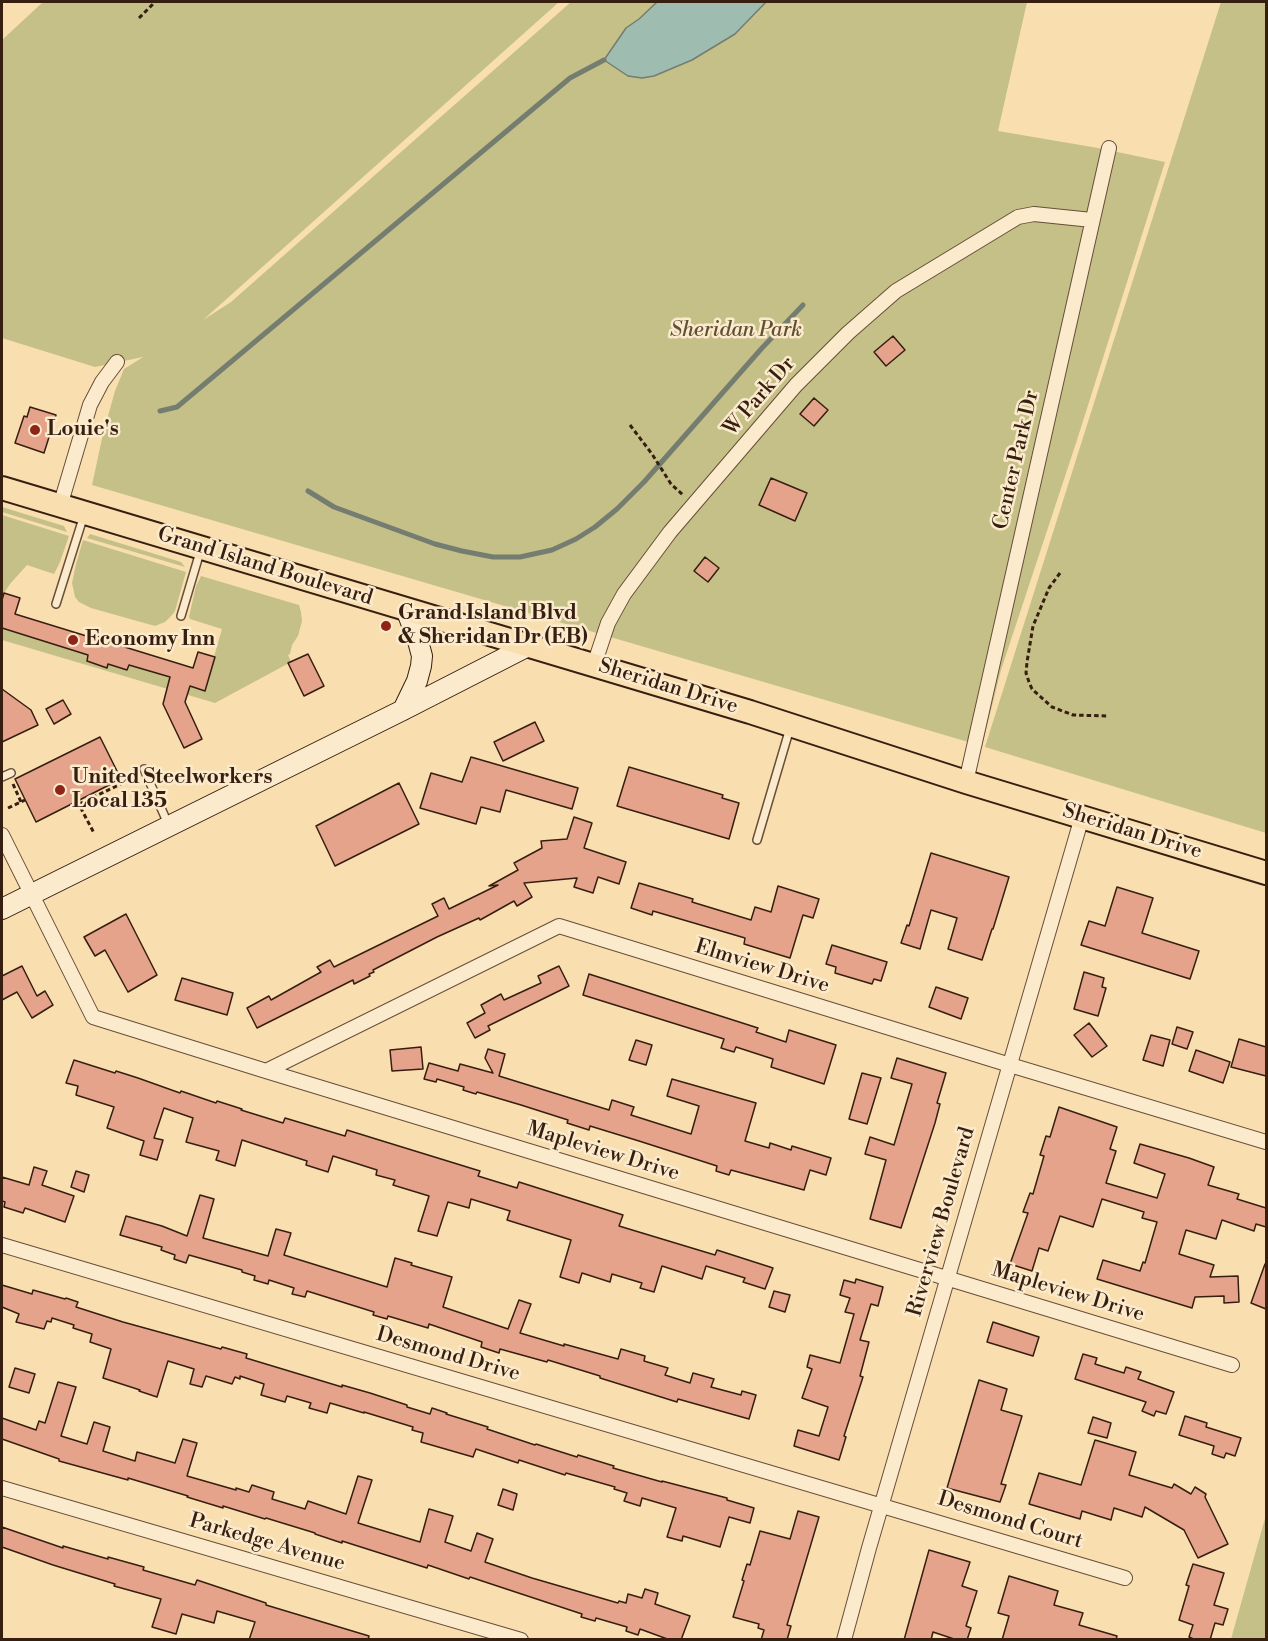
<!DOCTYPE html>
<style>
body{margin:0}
#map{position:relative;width:1268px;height:1641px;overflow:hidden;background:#f9dfb0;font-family:"Libre Bodoni",serif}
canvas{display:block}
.frame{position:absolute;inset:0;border:3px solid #361e11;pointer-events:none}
</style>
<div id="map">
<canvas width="1268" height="1641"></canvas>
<div class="frame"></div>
</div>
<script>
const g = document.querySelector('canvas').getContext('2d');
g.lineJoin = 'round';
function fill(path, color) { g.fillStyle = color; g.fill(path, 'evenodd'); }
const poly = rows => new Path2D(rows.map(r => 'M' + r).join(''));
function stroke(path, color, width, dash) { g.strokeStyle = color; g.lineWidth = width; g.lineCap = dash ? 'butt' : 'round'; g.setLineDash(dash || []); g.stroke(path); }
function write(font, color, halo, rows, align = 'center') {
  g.font = font + ' "Libre Bodoni",serif'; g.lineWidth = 5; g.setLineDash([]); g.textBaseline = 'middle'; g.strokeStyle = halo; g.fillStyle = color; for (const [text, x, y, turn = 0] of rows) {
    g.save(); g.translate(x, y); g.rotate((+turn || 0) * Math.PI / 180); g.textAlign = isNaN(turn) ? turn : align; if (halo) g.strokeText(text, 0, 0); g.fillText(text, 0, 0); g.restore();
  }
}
fill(poly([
 [43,2,559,2,203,320,231,302,571,2,1027,2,998,131,1098,148,1165,162,1077,440,1001,670,982,746,92,485,103,434,115,391,124,369,143,357,95,367,2,338,2,40],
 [1221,2,1266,2,1266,833,985,747],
 [2,507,64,526,67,532,2,512],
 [2,515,69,536,60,562,54,574,27,565,10,584,4,593,2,600],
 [90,534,181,562,185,567,87,538],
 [83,540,186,572,175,611,172,615,165,622,155,626,91,608,79,602,75,597,72,583,76,564],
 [201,576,299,605,301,612,302,621,298,636,292,645,290,654,288,655,291,662,215,703,2,640,2,628,88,655,87,661,107,667,108,664,129,665,170,677,170,680,204,691,222,629,190,619,189,617,196,586],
 [1266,1515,1266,1639,1231,1639]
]), '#c4c087');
const water = poly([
 [657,2,766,2,735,34,692,60,654,76,642,78,628,76,604,60,626,28,639,19,657,2]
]);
fill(water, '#9ebcaf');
stroke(water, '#747d70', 1.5);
stroke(poly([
 [160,411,177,407,570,78,604,60],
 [308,491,334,507,435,544,462,551,493,557,520,557,552,550,576,539,595,527,617,509,644,482,762,348,803,305]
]), '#747d70', 5);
const building = poly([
 [893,336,905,350,886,366,874,352,893,336],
 [814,398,828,410,814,426,800,414,814,398],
 [30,407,56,415,44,453,15,443,24,416,27,417,30,407],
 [771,478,807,493,795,521,759,505,771,478],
 [705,557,719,568,708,582,694,571,705,557],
 [4,593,20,598,15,614,93,638,93,635,116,642,115,644,193,668,198,652,215,657,205,691,190,686,185,702,202,739,184,748,163,704,170,677,129,665,127,670,108,664,107,668,87,661,88,655,2,628,2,600,4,593],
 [308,654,324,686,304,696,288,663,308,654],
 [2,689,31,710,38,725,2,742,2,689],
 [63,700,71,714,54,724,46,709,63,700],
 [535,722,544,741,503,761,494,742,535,722],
 [100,737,121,779,36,822,15,779,100,737],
 [471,757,578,788,572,809,506,790,500,812,481,807,476,824,420,808,431,773,462,782,471,757],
 [629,767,723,795,722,798,739,803,729,839,617,806,629,767],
 [399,783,419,824,335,866,316,826,399,783],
 [574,817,592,823,584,848,626,862,619,884,598,877,593,893,574,887,577,878,524,883,532,897,517,906,514,901,480,920,479,918,437,937,373,970,374,972,369,974,370,976,354,984,353,980,257,1028,247,1008,269,996,271,1000,321,972,317,967,330,960,334,967,438,916,432,904,444,898,449,909,498,885,489,886,518,870,514,863,542,848,541,841,567,839,574,817],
 [931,853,1009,877,993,929,992,929,982,960,948,949,957,918,931,910,920,949,901,943,907,925,909,926,931,853],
 [639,883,693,899,692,902,751,920,755,907,771,912,778,886,819,899,813,918,803,915,790,958,744,944,745,938,653,911,652,915,631,908,639,883],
 [1117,887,1153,898,1142,933,1199,951,1190,979,1081,945,1089,921,1105,926,1117,887],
 [126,914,157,975,128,992,105,950,95,956,84,937,126,914],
 [832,945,887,962,881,981,874,979,872,984,835,973,836,967,826,964,832,945],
 [22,966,37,996,45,991,53,1005,32,1018,17,992,2,1000,2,976,22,966],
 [559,966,569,986,488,1026,490,1030,475,1038,467,1023,485,1013,481,1005,501,994,504,1000,541,983,538,976,559,966],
 [1084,972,1104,978,1102,987,1106,988,1098,1016,1074,1009,1084,972],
 [589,974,758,1028,756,1032,786,1042,789,1030,836,1045,824,1084,771,1067,773,1059,736,1047,734,1052,721,1048,724,1039,583,995,589,974],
 [182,978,233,993,227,1015,175,1000,182,978],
 [936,987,968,998,961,1019,929,1007,936,987],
 [1089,1023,1107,1046,1092,1057,1074,1035,1089,1023],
 [1177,1027,1193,1032,1187,1049,1172,1044,1177,1027],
 [1151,1035,1170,1040,1163,1066,1143,1060,1151,1035],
 [1239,1039,1266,1047,1266,1076,1231,1067,1239,1039],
 [636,1040,652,1045,646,1065,629,1060,636,1040],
 [421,1047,423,1069,392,1071,390,1050,421,1047],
 [488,1049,505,1054,499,1076,609,1110,612,1100,634,1107,631,1115,691,1134,699,1106,667,1096,672,1079,756,1103,745,1141,769,1148,770,1143,791,1150,792,1146,831,1158,826,1175,810,1170,804,1190,731,1170,729,1175,716,1171,717,1166,639,1141,590,1126,589,1130,567,1123,568,1120,521,1105,477,1092,476,1094,463,1090,464,1087,437,1079,436,1082,424,1079,429,1063,458,1071,460,1064,493,1073,485,1058,488,1049],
 [1196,1050,1230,1062,1223,1083,1189,1071,1196,1050],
 [897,1058,946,1073,937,1103,940,1104,935,1123,901,1228,870,1219,886,1160,865,1154,870,1137,894,1145,912,1084,891,1078,897,1058],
 [74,1060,115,1073,116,1071,138,1078,180,1093,181,1091,216,1103,217,1101,242,1109,241,1110,283,1123,285,1118,345,1136,347,1130,376,1139,480,1171,478,1176,517,1188,519,1182,623,1215,619,1226,715,1255,717,1250,773,1268,765,1289,743,1282,745,1278,706,1266,702,1279,662,1266,654,1292,640,1288,642,1283,612,1274,610,1282,582,1273,579,1283,560,1277,571,1240,507,1220,510,1211,471,1199,469,1208,448,1202,437,1236,418,1231,429,1196,393,1185,395,1180,376,1175,377,1170,333,1156,328,1172,306,1165,307,1161,242,1140,235,1166,216,1160,219,1151,186,1142,193,1118,164,1108,154,1138,163,1140,157,1160,140,1155,144,1141,107,1128,114,1107,76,1095,78,1086,66,1083,74,1060],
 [862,1073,881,1078,867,1124,849,1119,862,1073],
 [1059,1107,1117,1127,1110,1149,1116,1151,1106,1183,1157,1198,1165,1174,1134,1163,1140,1144,1189,1158,1214,1167,1208,1185,1239,1194,1237,1199,1266,1208,1266,1227,1256,1224,1254,1231,1222,1220,1216,1239,1186,1230,1179,1254,1214,1265,1210,1277,1238,1276,1239,1302,1224,1303,1224,1296,1195,1297,1192,1308,1097,1279,1103,1260,1140,1271,1143,1262,1145,1263,1157,1222,1142,1218,1144,1212,1102,1199,1093,1227,1060,1216,1048,1251,1039,1248,1032,1271,1010,1264,1028,1213,1023,1212,1030,1193,1033,1194,1044,1156,1040,1155,1046,1136,1050,1137,1059,1107],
 [34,1167,47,1171,42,1185,74,1196,65,1222,25,1208,23,1213,4,1207,5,1202,2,1201,2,1177,29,1185,34,1167],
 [76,1171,89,1175,84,1192,71,1187,76,1171],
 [200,1195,214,1199,203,1238,268,1256,276,1229,291,1233,284,1255,387,1287,395,1258,412,1263,411,1265,452,1277,443,1307,508,1329,519,1300,531,1304,520,1333,564,1346,564,1344,618,1359,621,1349,645,1356,644,1361,668,1368,665,1375,690,1383,693,1373,714,1379,711,1387,741,1395,742,1391,756,1395,749,1419,678,1399,677,1402,600,1378,600,1376,548,1360,547,1362,500,1349,499,1353,481,1347,482,1342,429,1324,428,1328,388,1316,387,1319,373,1315,374,1312,307,1291,305,1297,292,1294,294,1288,269,1280,268,1284,254,1280,255,1276,242,1272,242,1270,189,1255,186,1263,174,1259,175,1255,161,1250,162,1247,120,1235,126,1216,162,1226,187,1236,200,1195],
 [1265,1264,1266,1264,1266,1309,1251,1303,1265,1264],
 [856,1279,883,1287,878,1306,871,1304,860,1340,869,1342,860,1376,863,1377,844,1436,846,1437,839,1460,794,1446,798,1430,819,1436,828,1407,802,1398,812,1369,807,1367,810,1355,840,1363,854,1314,845,1312,850,1298,840,1295,844,1280,855,1283,856,1279],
 [2,1285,32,1294,33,1290,65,1299,66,1298,78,1302,76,1307,123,1322,221,1349,222,1347,247,1354,246,1358,342,1387,342,1385,370,1393,407,1405,407,1407,430,1414,432,1408,447,1413,446,1414,488,1427,487,1429,535,1445,536,1444,577,1457,578,1455,614,1466,613,1468,662,1482,662,1481,727,1498,727,1500,754,1508,750,1523,729,1517,720,1547,683,1536,682,1541,667,1537,676,1508,642,1498,640,1506,624,1501,627,1493,614,1489,615,1487,566,1473,565,1475,519,1460,518,1463,476,1449,473,1457,421,1442,423,1433,412,1430,413,1427,364,1412,364,1413,330,1403,327,1413,309,1408,311,1403,287,1396,285,1402,261,1395,264,1384,240,1376,240,1379,235,1377,232,1384,206,1376,202,1387,190,1384,194,1369,168,1361,157,1397,139,1391,140,1390,103,1378,111,1349,90,1342,92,1334,73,1328,74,1325,52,1318,51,1322,47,1321,44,1329,16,1322,19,1314,2,1307,2,1285],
 [774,1291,790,1295,785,1312,769,1307,774,1291],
 [993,1322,1039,1337,1033,1356,987,1342,993,1322],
 [1083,1354,1097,1358,1095,1364,1111,1369,1124,1373,1126,1367,1141,1372,1138,1379,1174,1392,1166,1414,1156,1411,1154,1416,1142,1411,1146,1402,1075,1379,1083,1354],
 [15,1368,35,1374,29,1393,9,1387,15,1368],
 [979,1380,1007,1389,1001,1410,1022,1416,1001,1484,1006,1485,1000,1502,947,1488,979,1380],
 [58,1382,76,1387,61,1436,87,1444,94,1422,110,1427,103,1451,135,1461,137,1452,175,1463,183,1439,197,1443,187,1476,236,1490,236,1488,249,1492,252,1485,274,1492,272,1499,305,1509,308,1501,346,1514,358,1476,372,1480,358,1523,420,1542,429,1509,453,1516,445,1542,471,1551,477,1533,493,1539,485,1562,532,1578,618,1603,619,1601,626,1603,628,1594,642,1598,645,1589,658,1593,655,1604,690,1616,681,1640,670,1640,640,1629,638,1635,626,1631,627,1627,596,1618,595,1621,581,1617,582,1614,470,1577,469,1579,428,1565,427,1568,342,1541,342,1543,315,1534,315,1533,266,1518,265,1519,223,1506,223,1508,187,1497,188,1496,128,1478,128,1480,59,1461,59,1459,2,1439,2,1418,36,1430,39,1421,45,1423,58,1382],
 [1185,1416,1207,1423,1206,1427,1241,1438,1235,1456,1226,1453,1224,1458,1212,1454,1214,1446,1179,1435,1185,1416],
 [1093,1417,1111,1423,1107,1438,1088,1433,1093,1417],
 [1095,1440,1136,1452,1129,1475,1172,1488,1174,1484,1191,1494,1195,1487,1206,1494,1205,1497,1228,1544,1198,1558,1184,1530,1145,1507,1142,1517,1114,1508,1111,1520,1082,1511,1080,1519,1029,1504,1039,1473,1081,1485,1095,1440],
 [503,1489,517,1494,513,1510,498,1505,503,1489],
 [798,1511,819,1517,787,1625,791,1626,787,1640,761,1640,764,1630,758,1628,759,1624,733,1617,744,1581,742,1580,747,1564,750,1565,760,1531,790,1539,798,1511],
 [2,1527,63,1548,63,1546,108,1559,108,1557,144,1567,143,1570,195,1585,197,1580,266,1603,266,1605,369,1636,368,1640,249,1640,255,1622,217,1611,214,1623,182,1614,176,1634,152,1627,161,1599,114,1586,115,1584,53,1565,2,1547,2,1527],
 [929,1550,970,1562,962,1586,977,1591,966,1626,971,1628,967,1640,957,1640,933,1632,931,1640,904,1640,929,1550],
 [1193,1564,1224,1573,1214,1605,1228,1609,1223,1625,1215,1623,1210,1640,1196,1640,1189,1637,1193,1625,1179,1620,1189,1586,1186,1585,1193,1564],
 [1009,1576,1058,1591,1054,1605,1083,1613,1079,1625,1117,1636,1116,1640,1002,1640,1009,1616,998,1613,1009,1576]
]);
fill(building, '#e4a38a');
stroke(building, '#361e11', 1.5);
const service = poly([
 [56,604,84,515],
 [181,616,200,552],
 [144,769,168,824],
 [2,777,11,773],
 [757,840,790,728]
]);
const minor = poly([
 [60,506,90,405,102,382,117,362],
 [594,665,608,623,624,594,670,532,796,385,848,333,896,291,1018,217,1034,214,1092,220],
 [966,782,1109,148],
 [2,835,93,1017,266,1071,1232,1365],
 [266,1071,559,926,1010,1065,1266,1142],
 [2,1245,1125,1578],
 [2,1488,521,1640],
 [844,1640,869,1548,1082,817]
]);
const secondary = poly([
 [403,710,417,681,421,666,422,656,418,641,406,609],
 [2,909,403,710,528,646]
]);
const primary = poly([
 [2,488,750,712,966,782,1266,873]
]);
stroke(service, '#674e39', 10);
stroke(minor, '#674e39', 16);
stroke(secondary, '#361e11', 22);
stroke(primary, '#361e11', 26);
stroke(poly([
 [139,18,155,2],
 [630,425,652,454,671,484,683,495],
 [1060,573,1049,588,1033,626,1027,662,1026,673,1029,682,1032,689,1052,707,1073,715,1107,716],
 [13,784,21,802],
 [77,801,94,833],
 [79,804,127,781,125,776],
 [8,808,25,800]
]), '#361e11', 3, [4.5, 3]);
stroke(service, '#fbeacc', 7);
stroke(minor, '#fbeacc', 14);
stroke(secondary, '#fbeacc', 20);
stroke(primary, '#f9dfb0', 22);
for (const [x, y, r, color] of [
 [35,430,6,"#8f2418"],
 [386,626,6,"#8f2418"],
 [73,640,6,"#8f2418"],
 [60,790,6,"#8f2418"]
]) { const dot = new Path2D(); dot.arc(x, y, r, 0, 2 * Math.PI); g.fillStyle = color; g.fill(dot); stroke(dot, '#fbeacc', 2); }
write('italic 21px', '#614f34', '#fbeacc', [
 ["Sheridan Park",736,331]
]);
write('21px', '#361e11', '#fbeacc', [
 ["W Park Dr",760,397,-49],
 ["Center Park Dr",1017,460,-77],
 ["Grand Island Boulevard",265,567,17],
 ["Sheridan Drive",668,687,17],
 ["Sheridan Drive",1132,832,17],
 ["Elmview Drive",762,967,17],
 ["Mapleview Drive",603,1152,17],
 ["Riverview Boulevard",942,1222,-74],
 ["Mapleview Drive",1068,1293,17],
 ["Desmond Drive",448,1355,16],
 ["Desmond Court",1010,1521,17],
 ["Parkedge Avenue",267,1543,16]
]);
write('bold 21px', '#361e11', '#fbeacc', [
 ["Louie's",47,430],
 ["Grand Island Blvd",398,614],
 ["& Sheridan Dr (EB)",398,638],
 ["Economy Inn",85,640],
 ["United Steelworkers",72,778],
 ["Local 135",72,802]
], 'left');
</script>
